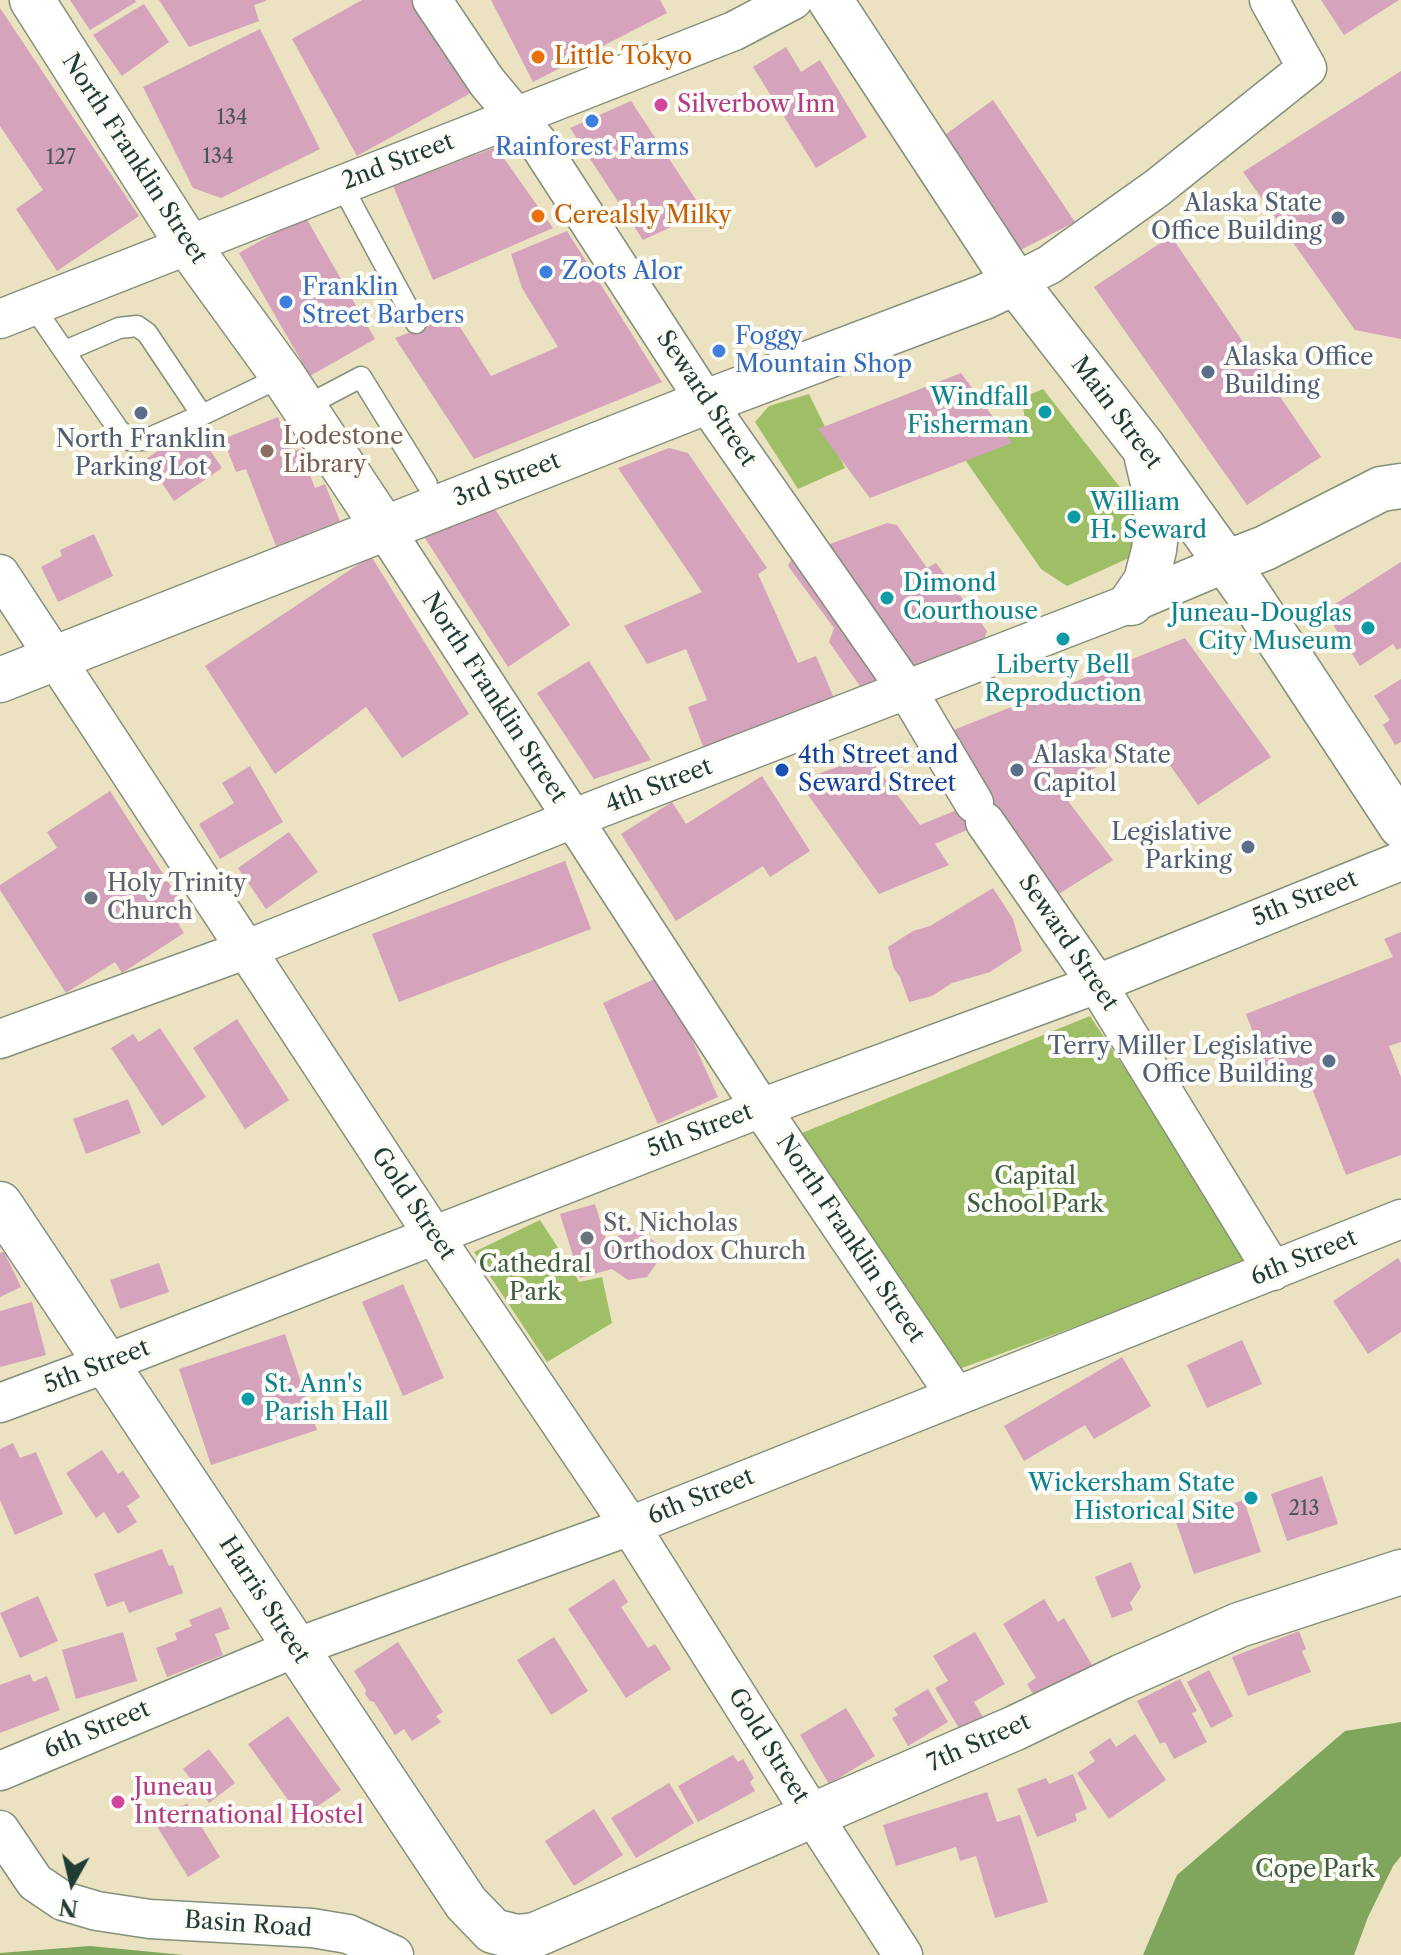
<!DOCTYPE html>
<style>
body{margin:0}
#map{position:relative;width:1401px;height:1955px;overflow:hidden;background:#eae2c0;font-family:"Libre Caslon Text",serif}
canvas{display:block}
.north{position:absolute;left:32px;top:1843px;width:80px;height:80px;-webkit-text-stroke:6px #fdfcf7;paint-order:stroke;rotate:188deg;font-size:22px;font-weight:700;line-height:32px;text-align:center;color:#1f3d34}
.north::after{content:'';display:block;margin:auto;width:28px;height:36px;background:#1f3d34;clip-path:polygon(50% 0,100% 100%,50% 72%,0 100%)}
</style>
<div id="map">
<canvas width="1401" height="1955"></canvas>
<div class="north">N</div>
</div>
<script>
const g = document.querySelector('canvas').getContext('2d');
g.lineJoin = 'round';
function fill(path, color) { g.fillStyle = color; g.fill(path, 'evenodd'); }
const poly = rows => new Path2D(rows.map(r => 'M' + r).join(''));
function stroke(path, color, width, dash) { g.strokeStyle = color; g.lineWidth = width; g.lineCap = dash ? 'butt' : 'round'; g.setLineDash(dash || []); g.stroke(path); }
function write(font, color, halo, rows, align = 'center') {
  g.font = font + ' "Libre Caslon Text",serif'; g.lineWidth = 8; g.setLineDash([]); g.textBaseline = 'middle'; g.strokeStyle = halo; g.fillStyle = color; for (const [text, x, y, turn = 0] of rows) {
    g.save(); g.translate(x, y); g.rotate((+turn || 0) * Math.PI / 180); g.textAlign = isNaN(turn) ? turn : align; if (halo) g.strokeText(text, 0, 0); g.fillText(text, 0, 0); g.restore();
  }
}
fill(poly([
 [1043,389,1141,514,1129,558,1067,586,1041,569,961,454,1026,429,1022,398],
 [809,394,845,468,798,489,755,422,769,406],
 [1090,1016,1253,1262,959,1369,792,1137],
 [540,1220,575,1274,579,1282,602,1277,612,1323,547,1362,474,1252]
]), '#9fbf67');
fill(poly([
 [1401,1722,1401,1856,1393,1866,1368,1917,1354,1955,1143,1955,1177,1875,1345,1731],
 [90,1946,184,1955,0,1955,0,1953]
]), '#7fa65c');
fill(poly([
 [70,0,135,0,136,2,90,30],
 [159,0,266,0,266,1,254,5,259,21,189,47],
 [362,0,428,0,478,89,357,156,292,39],
 [491,0,660,0,667,13,533,82],
 [1321,0,1399,0,1344,35],
 [144,4,169,42,122,76,93,35],
 [0,8,139,216,57,271,16,209,43,190,0,126],
 [260,29,320,149,221,198,193,188,143,87],
 [786,47,801,72,820,60,867,137,816,168,753,67],
 [1401,71,1401,339,1355,330,1243,172],
 [993,100,1075,222,1001,260,931,145],
 [631,101,704,212,643,240,570,128],
 [496,147,553,228,433,280,393,186],
 [305,216,375,339,310,376,239,253],
 [567,231,662,382,474,459,395,338,453,316,491,376,558,347,522,288,511,254],
 [1171,236,1321,457,1247,505,1094,287],
 [961,373,1012,443,870,498,818,429],
 [278,417,292,452,300,449,315,488,325,484,340,521,276,546,246,469,236,472,223,439],
 [194,426,222,468,174,501,146,459],
 [669,448,688,453,767,568,758,574,798,663,816,656,834,698,704,749,688,707,707,700,686,649,647,664,624,626,702,592,618,468],
 [493,506,570,625,508,667,421,532],
 [887,523,897,525,927,568,936,563,987,631,983,642,872,689,860,686,829,642,834,628,788,566,792,558],
 [94,534,113,576,58,602,41,567,62,556,60,550],
 [371,556,469,714,402,758,366,707,275,774,205,666],
 [1401,562,1401,648,1397,650,1393,644,1360,666,1324,611],
 [1185,638,1271,757,1198,805,1155,744,1055,784,1113,860,1041,905,985,822,935,844,949,865,879,894,798,781,868,756,920,825,974,803,941,735],
 [589,661,651,760,594,779,537,693],
 [1401,679,1401,742,1395,745,1383,725,1390,720,1374,696],
 [250,766,283,822,220,859,199,824,234,803,222,783],
 [762,776,810,851,770,877,763,866,676,921,621,834,672,802,686,824],
 [110,791,183,905,171,912,184,933,122,973,115,962,66,993,0,890,0,885,57,848,47,832],
 [289,832,318,872,266,909,238,868],
 [565,861,591,929,399,1002,372,934],
 [993,888,1013,919,1022,951,990,972,952,983,932,996,909,1002,900,977,894,969,888,947,913,931,930,926],
 [1401,932,1401,1042,1389,1046,1401,1077,1401,1155,1346,1175,1307,1076,1288,1084,1282,1076,1271,1080,1246,1014,1393,957,1384,939],
 [663,975,718,1097,658,1124,603,1003],
 [237,1019,289,1100,245,1129,193,1048],
 [160,1028,206,1097,162,1126,111,1048,133,1034,139,1042],
 [128,1099,141,1133,86,1154,73,1119],
 [595,1204,609,1249,620,1234,640,1230,655,1242,658,1261,647,1277,628,1280,612,1269,580,1278,560,1214],
 [4,1252,21,1287,0,1297,0,1253],
 [1398,1258,1401,1263,1401,1332,1368,1354,1333,1301],
 [159,1263,169,1292,120,1309,110,1280],
 [403,1284,444,1378,403,1396,362,1302],
 [32,1302,46,1355,0,1367,0,1311],
 [285,1334,317,1430,211,1465,179,1369],
 [1242,1340,1262,1384,1207,1408,1187,1365],
 [1122,1357,1151,1406,1094,1439,1085,1425,1024,1461,1004,1426],
 [13,1443,20,1458,36,1452,63,1514,15,1535,0,1500,0,1449],
 [102,1450,118,1474,123,1471,140,1497,127,1506,137,1522,118,1534,104,1512,96,1518,66,1473],
 [1322,1476,1338,1524,1287,1541,1271,1494],
 [1244,1500,1261,1552,1194,1574,1176,1522],
 [162,1549,169,1566,173,1565,183,1593,129,1613,124,1601,107,1607,94,1574],
 [1131,1562,1141,1587,1130,1603,1133,1610,1112,1618,1095,1577],
 [614,1579,628,1602,621,1607,648,1648,655,1644,671,1669,626,1698,568,1609],
 [38,1596,58,1641,20,1658,0,1613],
 [1044,1599,1058,1622,1064,1618,1098,1675,1039,1704,1027,1684,1036,1678,1003,1624],
 [221,1607,230,1629,215,1634,223,1655,167,1677,156,1648,177,1640,175,1633,192,1626,189,1620],
 [1299,1631,1306,1649,1302,1651,1311,1672,1248,1696,1232,1657],
 [123,1632,137,1681,76,1699,62,1650],
 [975,1632,1005,1684,974,1702,989,1727,966,1740,935,1688,948,1681,933,1656],
 [554,1637,588,1691,551,1715,517,1660],
 [398,1642,443,1712,436,1716,441,1722,412,1741,404,1729,395,1735,374,1702,370,1701,365,1694,366,1690,354,1671],
 [1209,1670,1233,1716,1211,1728,1187,1682],
 [30,1674,33,1682,47,1676,60,1710,0,1733,0,1685],
 [1180,1679,1197,1711,1192,1713,1207,1742,1174,1759,1165,1742,1160,1744,1137,1701],
 [928,1689,948,1722,908,1746,892,1718,898,1715,894,1709],
 [846,1708,875,1756,829,1784,800,1735],
 [288,1716,341,1790,301,1818,248,1744],
 [1135,1734,1166,1780,1109,1819,1077,1773,1095,1761,1089,1752,1110,1738,1116,1747],
 [209,1749,235,1783,209,1803,183,1769],
 [733,1755,738,1762,743,1759,754,1778,750,1782,755,1791,698,1822,678,1786],
 [1073,1774,1087,1809,1075,1814,1077,1821,1037,1837,1017,1789,1046,1778,1049,1784],
 [669,1783,694,1823,636,1858,611,1818],
 [987,1792,997,1822,1020,1815,1048,1902,995,1918,976,1856,960,1861,956,1847,896,1866,883,1825],
 [187,1803,220,1857,188,1877,155,1823],
 [594,1809,623,1855,574,1886,545,1841]
]), '#d6a3bd');
const lane = poly([
 [341,184,416,323],
 [33,306,118,429,129,440,145,440,202,415,283,376],
 [65,351,119,328,137,326,147,333,202,415],
 [304,407,361,377,427,484]
]);
const street = poly([
 [432,0,487,82,538,143,706,402,907,690,974,803],
 [1015,282,1049,265,1157,188,1307,68,1269,0],
 [0,319,734,31,793,0],
 [384,528,761,1108,956,1396],
 [0,574,434,1236,630,1526,813,1816,903,1955],
 [985,822,1097,984,1273,1271],
 [0,1039,245,950,600,808,1131,603,1226,563],
 [0,1403,107,1363,761,1108,1097,984,1401,861],
 [0,1771,295,1648,630,1526,1401,1219],
 [0,1830,35,1882,63,1901,97,1911,150,1919,312,1928,348,1934,394,1955]
]);
const secondary = poly([
 [32,0,188,245,283,376,384,528],
 [830,0,1015,282,1144,448,1247,592,1401,826],
 [1226,563,1265,548,1381,489,1401,486],
 [1131,603,1146,581,1154,550,1156,533,1156,496,1147,458],
 [0,680,706,402,984,297,1015,282],
 [0,1204,466,1903,493,1931,517,1937,535,1935,1015,1728,1121,1677,1239,1625,1401,1572]
]);
stroke(lane, '#84907a', 23);
stroke(street, '#84907a', 41);
stroke(secondary, '#84907a', 47);
stroke(lane, '#fff', 20);
stroke(street, '#fff', 38);
stroke(secondary, '#fff', 44);
for (const [x, y, r, color] of [
 [538,57,8,"#e8710a"],
 [661,105,8,"#d1479c"],
 [592,121,8,"#3f7fe0"],
 [538,216,8,"#e8710a"],
 [1338,218,8,"#5c6f8a"],
 [546,272,8,"#3f7fe0"],
 [286,302,8,"#3f7fe0"],
 [719,351,8,"#3f7fe0"],
 [1208,372,8,"#5c6f8a"],
 [1045,412,8,"#0f9aa8"],
 [141,413,8,"#5c6f8a"],
 [267,451,8,"#8d6e63"],
 [1074,517,8,"#0f9aa8"],
 [887,598,8,"#0f9aa8"],
 [1368,628,8,"#0f9aa8"],
 [1063,639,8,"#0f9aa8"],
 [782,770,8,"#1a4fb4"],
 [1017,770,8,"#5c6f8a"],
 [1248,847,8,"#5c6f8a"],
 [91,898,8,"#6b7280"],
 [1329,1061,8,"#5c6f8a"],
 [587,1238,8,"#6b7280"],
 [248,1399,8,"#0f9aa8"],
 [1251,1498,8,"#0f9aa8"],
 [118,1802,8,"#d1479c"]
]) { const dot = new Path2D(); dot.arc(x, y, r, 0, 2 * Math.PI); g.fillStyle = color; g.fill(dot); stroke(dot, '#fdfcf7', 3); }
write('20px', '#4d5656', null, [
 ["134",232,118],
 ["134",218,157],
 ["127",61,158],
 ["213",1304,1509]
]);
write('24px', '#c56008', '#fdfcf7', [
 ["Little Tokyo",554,57],
 ["Cerealsly Milky",554,216]
], 'left');
write('24px', '#b23c85', '#fdfcf7', [
 ["Silverbow Inn",677,105],
 ["Juneau",134,1788],
 ["International Hostel",134,1816]
], 'left');
write('24px', '#366cbe', '#fdfcf7', [
 ["Rainforest Farms",592,148,"center"],
 ["Zoots Alor",562,272],
 ["Franklin",302,288],
 ["Street Barbers",302,316],
 ["Foggy",735,337],
 ["Mountain Shop",735,365]
], 'left');
write('24px', '#1f3d34', '#fdfcf7', [
 ["North Franklin Street",134,159,57],
 ["2nd Street",398,162,-21],
 ["Seward Street",706,399,56],
 ["Main Street",1116,413,53],
 ["3rd Street",507,480,-21],
 ["North Franklin Street",494,698,57],
 ["4th Street",659,786,-21],
 ["5th Street",1305,899,-22],
 ["Seward Street",1068,943,56],
 ["5th Street",700,1131,-21],
 ["Gold Street",413,1204,56],
 ["North Franklin Street",850,1239,56],
 ["6th Street",1304,1258,-22],
 ["5th Street",97,1367,-21],
 ["6th Street",701,1497,-22],
 ["Harris Street",264,1600,57],
 ["6th Street",97,1730,-23],
 ["7th Street",979,1743,-24],
 ["Gold Street",768,1746,58],
 ["Basin Road",248,1925,4]
]);
write('24px', '#4e5e75', '#fdfcf7', [
 ["Alaska State",1322,204],
 ["Office Building",1322,232],
 ["Alaska Office",1224,358,"left"],
 ["Building",1224,386,"left"],
 ["North Franklin",141,440,"center"],
 ["Parking Lot",141,468,"center"],
 ["Alaska State",1033,756,"left"],
 ["Capitol",1033,784,"left"],
 ["Legislative",1232,833],
 ["Parking",1232,861],
 ["Terry Miller Legislative",1313,1047],
 ["Office Building",1313,1075]
], 'right');
write('24px', '#0d838f', '#fdfcf7', [
 ["Windfall",1029,398],
 ["Fisherman",1029,426],
 ["William",1090,503,"left"],
 ["H. Seward",1090,531,"left"],
 ["Dimond",903,584,"left"],
 ["Courthouse",903,612,"left"],
 ["Juneau-Douglas",1352,614],
 ["City Museum",1352,642],
 ["Liberty Bell",1063,666,"center"],
 ["Reproduction",1063,694,"center"],
 ["St. Ann's",264,1385,"left"],
 ["Parish Hall",264,1413,"left"],
 ["Wickersham State",1235,1484],
 ["Historical Site",1235,1512]
], 'right');
write('24px', '#785e54', '#fdfcf7', [
 ["Lodestone",283,437],
 ["Library",283,465]
], 'left');
write('24px', '#164399', '#fdfcf7', [
 ["4th Street and",798,756],
 ["Seward Street",798,784]
], 'left');
write('24px', '#5b616d', '#fdfcf7', [
 ["Holy Trinity",107,884],
 ["Church",107,912],
 ["St. Nicholas",603,1224],
 ["Orthodox Church",603,1252]
], 'left');
write('24px', '#3f5e41', '#fdfcf7', [
 ["Capital",1035,1177],
 ["School Park",1035,1205],
 ["Cathedral",535,1265],
 ["Park",535,1293],
 ["Cope Park",1315,1870]
]);
</script>
